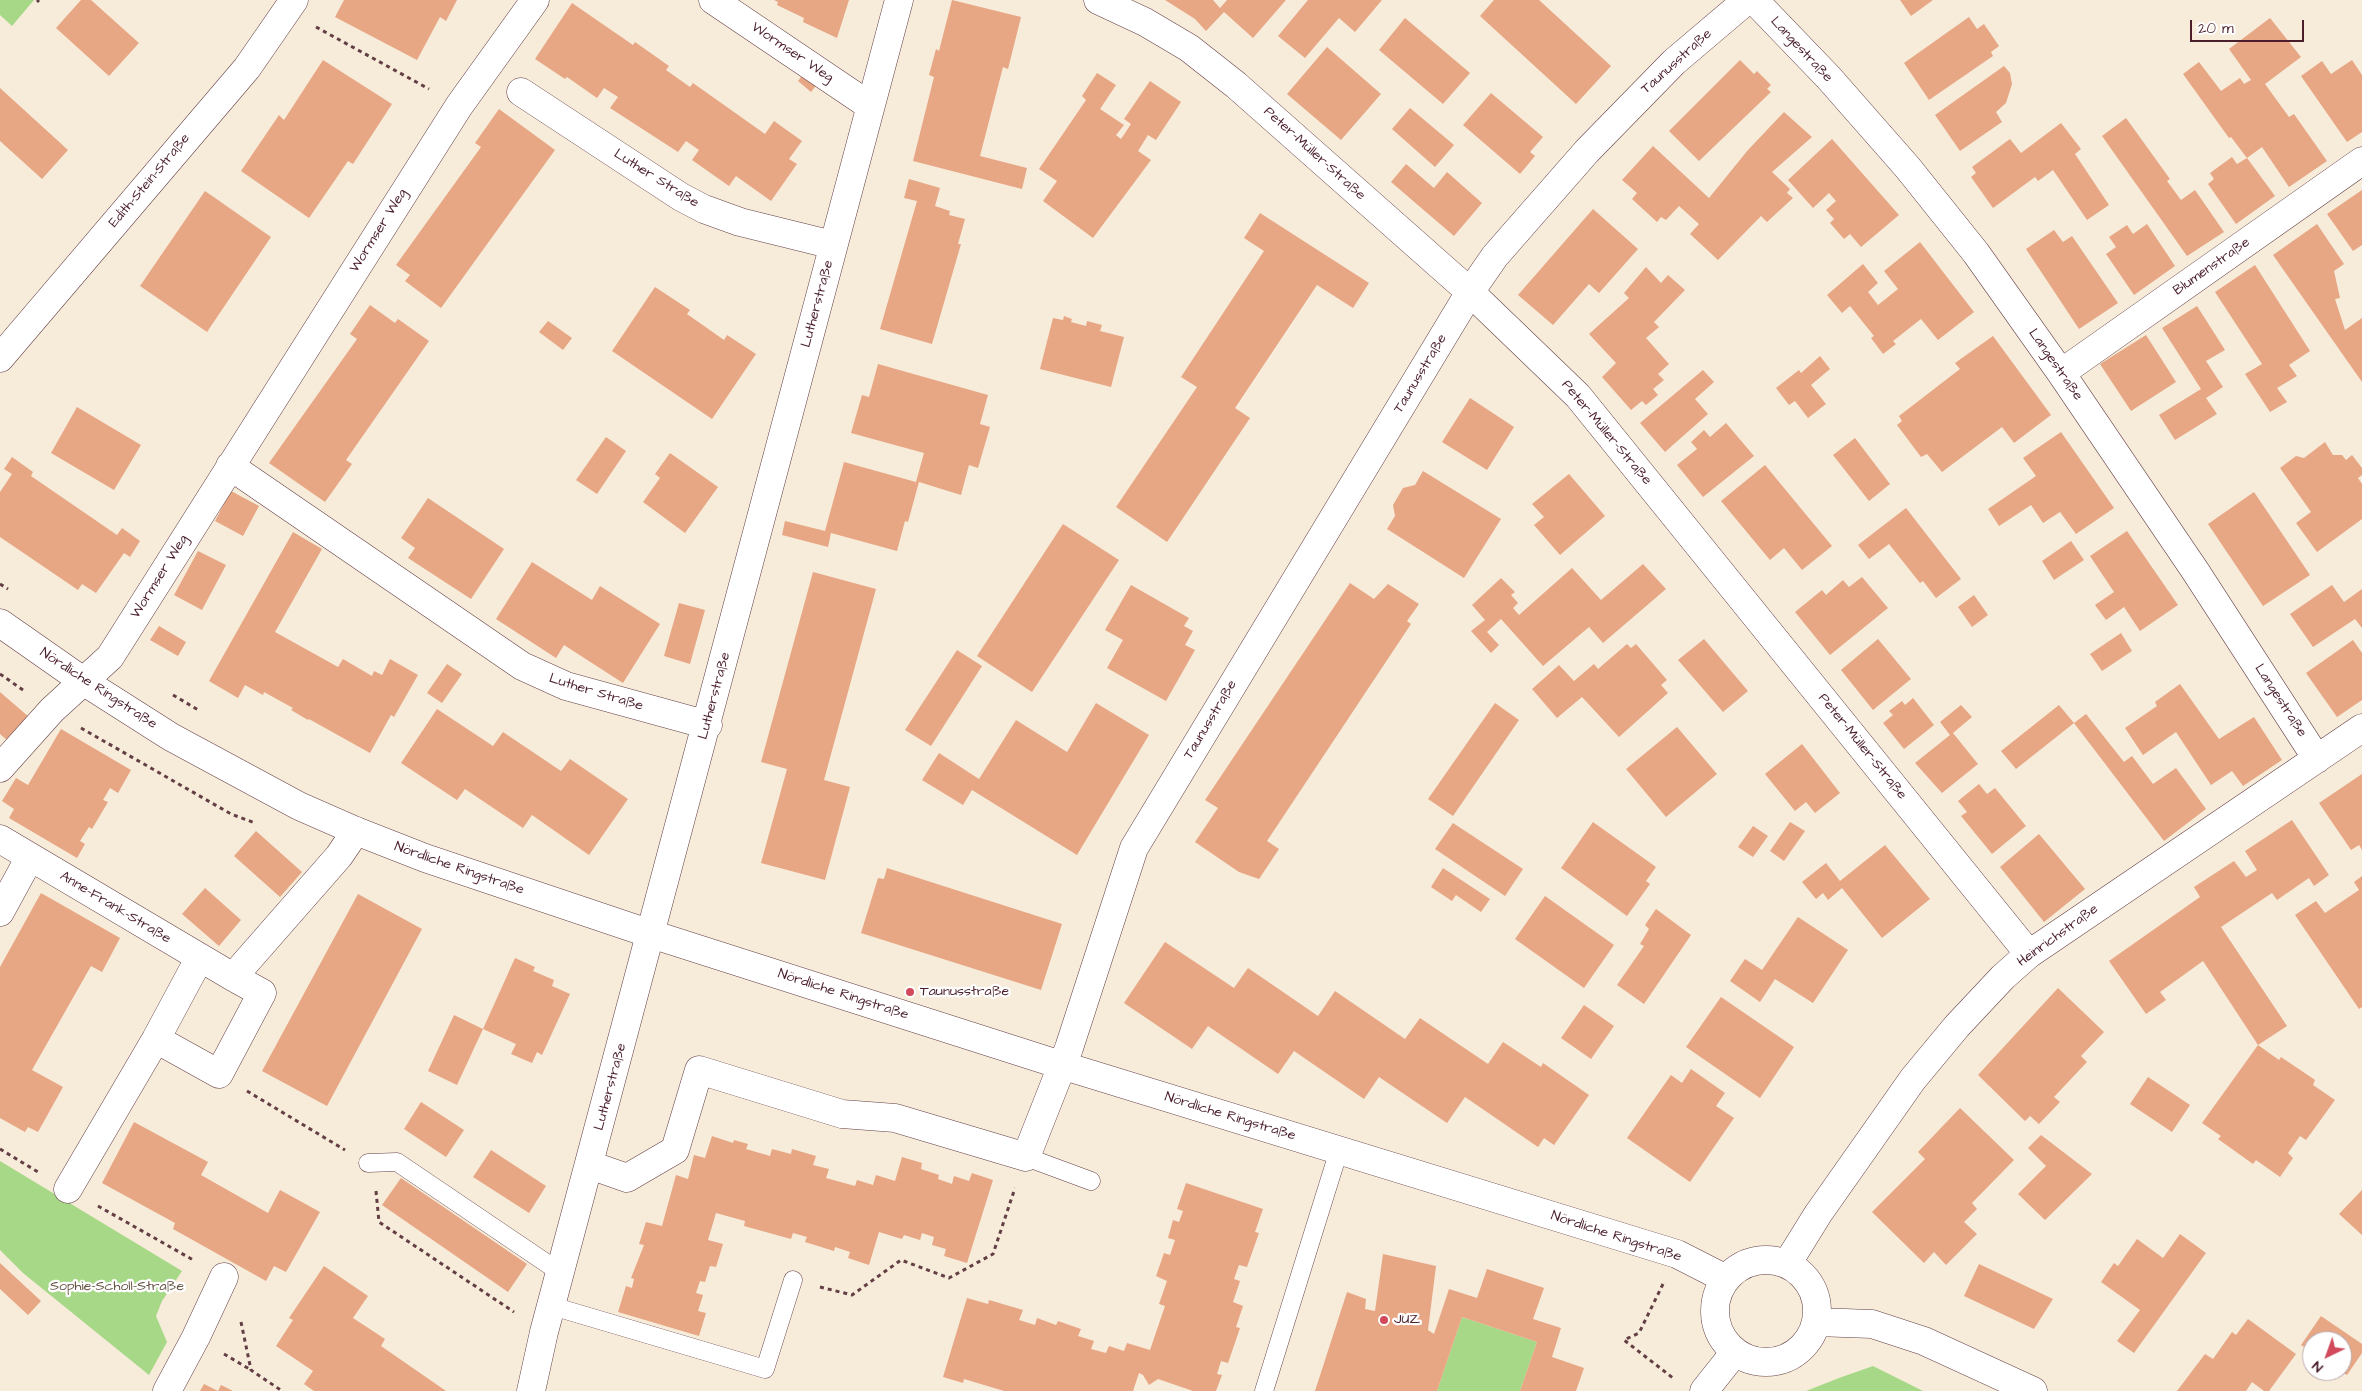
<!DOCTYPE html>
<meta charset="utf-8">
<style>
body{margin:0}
#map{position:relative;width:2362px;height:1391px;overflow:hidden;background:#f7ecda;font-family:"Architects Daughter",sans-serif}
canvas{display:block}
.north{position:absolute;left:2302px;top:1331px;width:50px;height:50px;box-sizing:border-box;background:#fff;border:1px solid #b7a5aa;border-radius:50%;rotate:222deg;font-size:14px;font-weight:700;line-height:20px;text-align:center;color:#4a1f2b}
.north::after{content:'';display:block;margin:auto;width:18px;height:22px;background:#d1495b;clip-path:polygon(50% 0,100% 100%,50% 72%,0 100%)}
.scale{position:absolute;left:2190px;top:20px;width:114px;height:22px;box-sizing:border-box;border:2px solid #4a1f2b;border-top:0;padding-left:6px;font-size:15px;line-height:18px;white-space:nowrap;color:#4a1f2b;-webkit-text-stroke:4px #fff;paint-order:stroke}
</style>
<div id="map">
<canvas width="2362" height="1391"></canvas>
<div class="north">N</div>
<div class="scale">20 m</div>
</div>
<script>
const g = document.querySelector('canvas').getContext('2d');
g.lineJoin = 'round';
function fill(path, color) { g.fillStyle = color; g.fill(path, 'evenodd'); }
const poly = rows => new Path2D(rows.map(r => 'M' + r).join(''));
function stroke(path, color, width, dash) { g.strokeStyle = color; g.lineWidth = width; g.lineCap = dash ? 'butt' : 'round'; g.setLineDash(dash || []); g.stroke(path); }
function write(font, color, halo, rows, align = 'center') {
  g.font = font + ' "Architects Daughter",sans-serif'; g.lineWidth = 4.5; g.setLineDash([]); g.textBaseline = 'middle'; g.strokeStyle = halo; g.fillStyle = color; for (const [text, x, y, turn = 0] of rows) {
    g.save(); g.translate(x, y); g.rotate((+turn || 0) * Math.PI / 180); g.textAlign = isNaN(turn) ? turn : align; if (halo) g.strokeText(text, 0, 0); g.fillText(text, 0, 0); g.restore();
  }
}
fill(poly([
 [0,0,34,0,12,26,0,15],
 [0,1161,182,1271,162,1301,156,1316,167,1342,149,1375,23,1273,0,1250],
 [1462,1317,1537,1342,1520,1391,1437,1391],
 [1873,1366,1923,1391,1806,1391,1839,1378]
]), '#a7d887');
fill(poly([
 [81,0,91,0,139,43,109,76,56,28],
 [344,0,457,0,446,21,440,17,417,60,335,17],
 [774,0,849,0,837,38,803,22,804,18,777,5,778,2],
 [952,0,1021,17,1008,69,1003,67,980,156,1027,168,1022,189,913,161,934,77,929,75,936,49,939,51],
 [1165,0,1213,0,1220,8,1227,0,1286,0,1253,38,1224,12,1206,31,1195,19],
 [1308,0,1382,0,1355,32,1339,18,1305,58,1278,36],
 [1494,0,1539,0,1611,66,1576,104,1480,16],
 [1900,0,1933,0,1911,16],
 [572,3,633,45,635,42,669,66,666,70,690,87,693,83,765,134,774,121,802,141,789,159,797,164,771,201,736,176,729,186,692,160,699,150,686,141,678,152,610,108,618,97,604,88,597,98,567,77,565,79,535,59],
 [1969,17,1977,29,1984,24,1999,46,1991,52,1993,56,1929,100,1904,63],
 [1405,18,1470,73,1443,104,1379,50],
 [2270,18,2301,57,2265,84,2289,117,2294,114,2327,161,2289,187,2262,147,2247,158,2231,137,2229,138,2183,74,2199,62,2221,91,2240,78,2244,84,2251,80,2229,49],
 [1327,47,1381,94,1341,140,1287,94],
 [323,60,392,104,353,164,348,161,309,218,241,171,279,115,284,120],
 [1740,60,1754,74,1757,71,1771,85,1767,89,1771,92,1699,161,1669,131],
 [2352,60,2362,75,2362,132,2347,142,2301,76,2322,61,2331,74],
 [2004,66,2010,73,2012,84,2006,103,1996,112,2002,122,1960,151,1935,115],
 [804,73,818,83,811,92,798,81],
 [1097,73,1116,85,1100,109,1124,125,1116,135,1121,139,1131,124,1124,119,1150,81,1181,102,1156,140,1148,135,1138,151,1151,160,1093,238,1043,201,1057,181,1039,169,1086,100,1082,96],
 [0,88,68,150,42,179,0,141],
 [1491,93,1543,137,1530,152,1535,156,1520,174,1463,125],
 [1410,108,1454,145,1435,167,1392,129],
 [499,109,555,150,441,308,405,281,410,275,396,265,481,147,475,143],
 [1784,112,1812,137,1772,172,1790,189,1787,193,1793,198,1767,222,1761,216,1718,260,1690,234,1699,224,1679,206,1666,220,1661,217,1657,222,1632,199,1637,193,1622,180,1653,146,1709,198,1748,150],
 [2126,118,2170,179,2167,181,2181,200,2195,190,2224,232,2187,256,2102,136],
 [2061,123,2081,149,2075,154,2109,205,2087,220,2053,170,2038,181,2035,177,1993,208,1971,177,1976,173,1972,167,2010,139,2021,153],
 [1832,139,1899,215,1861,247,1850,234,1844,239,1830,223,1834,219,1826,210,1836,201,1829,193,1813,208,1788,180],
 [2232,157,2237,164,2247,158,2275,196,2236,224,2208,184,2214,179,2210,173],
 [1406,164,1434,188,1447,172,1482,203,1454,236,1391,182],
 [909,179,940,188,935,206,950,211,949,215,965,219,958,244,961,244,932,344,880,329,917,201,904,198],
 [2362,190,2362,245,2353,251,2327,214],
 [205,191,271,237,207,332,140,286],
 [1593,209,1638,249,1599,293,1589,284,1553,325,1518,295],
 [1260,213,1369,283,1353,308,1317,285,1235,408,1250,418,1167,542,1116,507,1197,387,1181,377,1264,251,1244,238],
 [2147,224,2175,266,2134,295,2106,254,2116,247,2109,237,2127,225,2133,234],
 [2317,224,2344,264,2334,271,2340,298,2335,299,2345,330,2362,318,2362,382,2273,255],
 [2054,230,2063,242,2072,236,2118,303,2079,329,2026,249],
 [1920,242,1974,312,1938,340,1921,319,1893,341,1896,344,1883,354,1871,338,1874,336,1850,306,1842,313,1827,295,1863,264,1878,283,1868,292,1878,305,1898,289,1884,271],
 [2255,265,2310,351,2289,365,2297,376,2277,388,2287,402,2270,412,2245,374,2262,364,2215,292],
 [1646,267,1661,283,1668,275,1685,290,1654,322,1659,327,1646,338,1669,364,1658,374,1664,380,1653,389,1658,395,1646,405,1642,401,1631,410,1602,377,1616,363,1589,334,1629,298,1624,293],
 [655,287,690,310,687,314,724,340,727,335,756,354,712,419,612,351],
 [370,305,395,323,398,319,429,341,346,460,352,464,325,502,269,463,357,339,350,334],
 [2197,306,2225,350,2206,361,2223,387,2206,398,2217,414,2175,440,2159,415,2201,389,2162,328],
 [1064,316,1072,319,1071,322,1086,326,1087,321,1102,325,1100,331,1124,337,1111,387,1040,369,1053,318,1063,320],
 [548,321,572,338,563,350,539,332],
 [2146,335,2176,382,2131,411,2100,364],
 [1993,336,2051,415,2014,443,2002,427,1942,472,1927,454,1921,457,1897,425,1902,421,1899,416,1960,369,1955,363],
 [1820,356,1830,369,1811,385,1826,404,1808,418,1795,401,1789,405,1776,388,1799,370,1801,373],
 [878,364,988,395,980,424,990,427,978,468,969,465,961,495,919,482,908,522,905,521,897,551,831,533,828,547,782,535,785,521,825,531,844,462,916,482,924,453,851,433,862,395,869,397],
 [1703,370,1714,382,1695,399,1708,414,1665,452,1640,423],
 [1470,398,1514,427,1487,470,1442,442],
 [77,407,141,445,114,490,51,453],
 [1726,423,1754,456,1703,497,1677,465,1697,449,1691,442,1704,430,1710,437],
 [2061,432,2114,508,2076,534,2060,512,2043,523,2031,505,1999,526,1988,509,2036,476,2023,458],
 [606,437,626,451,597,494,576,480],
 [1855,438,1890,484,1869,501,1833,455],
 [2325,442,2333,455,2342,455,2346,460,2352,455,2362,468,2362,475,2358,478,2362,484,2362,519,2317,552,2296,523,2311,512,2280,468,2296,456,2304,458],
 [670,453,718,487,685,533,643,502,660,478,655,474],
 [12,457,33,472,31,476,117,535,122,528,140,541,130,557,124,553,96,593,82,584,78,590,0,537,0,492,12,474,4,469],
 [1765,465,1832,546,1802,570,1784,548,1770,560,1721,501],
 [1423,471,1501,519,1464,578,1387,529,1395,516,1393,505,1403,488,1415,485],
 [1569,474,1605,516,1560,555,1534,525,1544,517,1532,504],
 [231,491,259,506,243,536,215,521],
 [2254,492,2310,575,2263,606,2208,524],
 [428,498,504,549,471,599,408,558,415,548,401,538],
 [1906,508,1961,579,1936,598,1923,581,1920,583,1889,544,1869,559,1858,545],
 [1063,524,1119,560,1032,692,977,656],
 [2127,531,2178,605,2140,631,2124,607,2106,620,2095,605,2114,592,2090,556],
 [293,532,322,549,275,632,338,667,343,659,372,676,374,671,382,675,390,659,418,675,394,717,391,715,370,753,309,719,308,720,291,710,293,708,264,692,263,695,245,685,238,698,209,681],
 [2071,541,2084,560,2054,580,2042,561],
 [198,551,226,565,202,610,174,595],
 [532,562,592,600,600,586,660,624,623,683,564,645,556,658,496,619],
 [1643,564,1666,589,1603,643,1589,627,1543,666,1501,619,1487,632,1499,645,1491,653,1471,631,1485,620,1472,605,1501,578,1515,592,1511,595,1518,603,1513,608,1519,615,1572,568,1601,600],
 [813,572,876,589,824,780,850,787,825,880,761,863,787,769,761,762],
 [1862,577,1888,608,1830,655,1795,612,1822,590,1826,595,1843,580,1849,587],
 [1350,583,1374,599,1388,584,1419,604,1407,621,1411,624,1267,841,1279,849,1259,879,1239,872,1195,842,1218,808,1205,800],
 [1131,585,1189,618,1184,626,1193,631,1185,645,1195,650,1166,701,1107,668,1123,640,1105,630],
 [2332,585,2344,602,2362,589,2362,628,2355,619,2313,647,2290,614],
 [1974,595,1988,615,1972,627,1958,607],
 [679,603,705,610,690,664,664,656],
 [159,626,186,642,178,656,150,640],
 [2121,633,2132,651,2102,671,2090,654],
 [1704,639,1748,691,1723,712,1678,660],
 [1878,639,1911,679,1873,710,1841,670],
 [2353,640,2362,653,2362,700,2337,717,2306,673],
 [1627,644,1631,648,1636,644,1667,680,1661,685,1668,693,1619,737,1582,697,1557,718,1532,689,1559,665,1574,681,1594,664,1598,669],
 [957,650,982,666,931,746,905,730],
 [447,664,462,674,442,703,427,693],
 [2180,684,2219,739,2254,717,2282,760,2243,786,2232,771,2211,785,2176,732,2143,755,2125,728,2157,706,2155,702],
 [0,692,29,717,8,741,0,734],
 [1913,698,1934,725,1904,749,1883,723,1893,715,1889,711,1902,701,1905,705],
 [1096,703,1149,735,1077,855,972,790,963,805,922,780,939,753,979,779,1016,720,1067,752],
 [1495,703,1519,720,1453,816,1428,799],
 [1961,705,1972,717,1953,733,1978,764,1942,793,1915,763,1950,735,1940,722],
 [2059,705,2074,723,2086,714,2124,762,2132,756,2153,784,2176,768,2206,809,2164,841,2074,723,2016,769,2001,751],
 [437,709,493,746,503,732,561,771,570,759,628,799,589,855,532,815,523,828,465,789,457,800,401,763],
 [1677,727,1717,774,1666,817,1626,769],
 [61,729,131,770,118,793,110,788,103,800,108,802,92,829,89,827,80,841,85,844,77,858,9,818,14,809,2,801,16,778,28,785],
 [1802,744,1840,793,1815,813,1806,802,1795,811,1765,774],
 [2362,774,2362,850,2359,845,2351,850,2319,803],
 [1979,784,1987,794,1995,788,2026,826,1992,854,1961,816,1967,812,1958,801],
 [2292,820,2329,875,2314,886,2309,878,2277,900,2272,893,2221,927,2287,1026,2258,1045,2279,1060,2281,1057,2315,1080,2313,1085,2335,1100,2306,1140,2300,1136,2288,1153,2293,1158,2280,1177,2256,1160,2253,1164,2218,1139,2221,1136,2202,1123,2258,1045,2203,961,2160,992,2166,1000,2146,1014,2109,961,2200,897,2194,887,2234,861,2246,877,2257,870,2245,851],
 [1593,822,1656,867,1646,881,1650,884,1627,916,1561,868],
 [1790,822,1805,831,1784,861,1770,851],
 [1453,823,1523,869,1505,896,1435,849],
 [1753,826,1768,836,1753,857,1738,847],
 [256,831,302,872,280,897,234,856],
 [2039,834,2085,889,2044,922,2000,867],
 [1885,845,1930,899,1882,938,1842,888,1828,900,1823,893,1816,899,1802,882,1826,863,1840,881],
 [887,868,1062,924,1041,990,861,933,878,878,884,879],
 [1443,868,1490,899,1481,912,1456,895,1452,901,1431,887],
 [2362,876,2362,1007,2359,1009,2295,915,2316,901,2325,913,2359,890,2354,882],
 [205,888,241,920,219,946,182,914],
 [41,893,120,938,102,972,91,966,32,1070,63,1087,38,1132,28,1127,25,1132,0,1118,0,967],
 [358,894,422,929,327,1106,262,1071],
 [1545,896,1614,945,1584,988,1515,939],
 [1656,909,1691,935,1644,1004,1617,985,1644,946,1640,944,1649,929,1645,925],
 [1798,917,1848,950,1813,1003,1775,979,1760,1002,1730,981,1745,959,1762,970],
 [1165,942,1234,988,1248,968,1318,1016,1335,991,1405,1039,1420,1018,1488,1064,1503,1042,1541,1067,1543,1063,1589,1095,1554,1145,1544,1138,1538,1147,1465,1097,1447,1123,1379,1077,1364,1099,1294,1051,1278,1074,1208,1026,1192,1049,1124,1003],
 [515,958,535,967,533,971,554,980,552,986,570,994,542,1055,537,1052,532,1063,511,1054,516,1044,483,1029],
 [2058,988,2104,1032,2081,1056,2087,1062,2054,1097,2060,1102,2039,1124,2030,1116,2025,1121,1978,1075],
 [1721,997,1794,1047,1760,1098,1686,1047],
 [1584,1005,1614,1026,1591,1059,1561,1038],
 [454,1015,483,1029,457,1085,428,1071],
 [1691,1069,1725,1093,1716,1106,1734,1118,1690,1182,1627,1138,1671,1075,1682,1083],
 [2148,1077,2190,1105,2172,1132,2130,1104],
 [421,1102,464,1130,446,1157,404,1129],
 [1960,1108,2014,1160,1972,1203,1977,1209,1964,1222,1977,1234,1946,1265,1934,1252,1924,1263,1872,1212,1925,1159,1918,1152],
 [134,1122,208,1162,201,1175,268,1213,280,1190,320,1212,286,1272,274,1266,266,1281,173,1229,175,1223,102,1183],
 [2041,1135,2092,1174,2045,1220,2018,1194,2046,1166,2028,1148],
 [712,1136,733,1143,734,1140,748,1144,746,1149,770,1156,772,1149,791,1154,792,1149,816,1156,813,1165,829,1169,826,1178,855,1186,857,1180,873,1185,876,1175,895,1181,902,1157,922,1163,921,1169,939,1175,938,1179,952,1184,954,1176,969,1181,972,1173,993,1180,967,1263,944,1256,946,1249,932,1245,934,1237,922,1233,920,1240,904,1235,902,1239,879,1232,869,1265,848,1258,850,1252,835,1247,834,1251,805,1242,807,1237,793,1233,791,1239,744,1226,745,1221,716,1213,708,1240,723,1244,716,1267,710,1266,705,1282,700,1281,696,1293,703,1295,698,1311,706,1313,699,1336,618,1312,626,1286,632,1288,634,1279,631,1278,644,1245,639,1244,646,1222,662,1226,676,1175,688,1179,694,1155,705,1158],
 [491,1150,546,1186,529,1213,473,1177],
 [401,1178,527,1264,508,1292,382,1205],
 [1186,1183,1263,1209,1255,1232,1259,1233,1247,1267,1239,1265,1234,1279,1240,1281,1233,1302,1243,1306,1236,1327,1240,1328,1228,1363,1221,1361,1217,1374,1222,1375,1216,1391,1193,1391,1158,1379,1149,1385,1143,1375,1139,1373,1133,1391,1004,1391,964,1379,963,1383,943,1377,967,1298,988,1304,989,1300,1023,1310,1019,1320,1035,1325,1037,1318,1056,1325,1058,1321,1081,1329,1078,1336,1094,1341,1091,1349,1106,1353,1109,1346,1124,1351,1127,1343,1150,1350,1165,1306,1159,1304,1167,1281,1156,1276,1164,1253,1170,1255,1175,1240,1168,1238,1173,1220,1179,1222,1183,1211,1177,1209],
 [2362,1190,2362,1235,2339,1214],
 [2180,1234,2206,1253,2134,1353,2117,1341,2140,1310,2101,1282,2114,1263,2118,1266,2137,1239,2163,1258],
 [1383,1254,1436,1266,1428,1330,1434,1334,1449,1289,1477,1298,1487,1269,1544,1288,1533,1319,1561,1328,1552,1357,1584,1368,1576,1391,1520,1391,1537,1342,1462,1317,1437,1391,1315,1391,1347,1292,1366,1299,1365,1309,1375,1311],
 [0,1263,41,1301,28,1315,0,1289],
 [1979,1264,2053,1299,2034,1329,1964,1296],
 [324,1266,368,1296,353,1318,385,1339,381,1346,446,1391,314,1391,304,1384,313,1371,276,1346,293,1320,289,1318],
 [2321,1316,2362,1344,2362,1353,2347,1375,2342,1372,2342,1341,2312,1341,2312,1352,2301,1345],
 [2248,1319,2296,1354,2269,1391,2264,1391,2252,1382,2246,1391,2177,1391,2205,1354,2213,1359,2232,1332,2236,1335],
 [204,1384,218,1391,221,1385,233,1391,200,1391]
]), '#e7a684');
const service = poly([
 [1026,1157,1091,1181],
 [368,1163,397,1162,561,1273],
 [552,1306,765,1369,793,1280],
 [1264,1391,1339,1150]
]);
const minor = poly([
 [713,0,870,106],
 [1098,0,1145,22,1189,48,1236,85,1470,292,1578,396,2029,954],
 [1754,0,1829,78,1908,168,1976,253,2061,373,2196,572,2317,759],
 [521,92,681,197,704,209,740,222,833,245],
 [0,358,247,68,294,0],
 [2061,373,2362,161],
 [230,466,522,666,566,686,708,725],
 [0,768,52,710,110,657,459,106,535,0],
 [0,839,233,977,339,856,356,831],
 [0,912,30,857],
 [156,1039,219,1074,262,993,233,977],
 [590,1165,627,1178,675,1150,699,1070,842,1114,895,1118,1026,1157,1069,1048,1134,848,1470,292,1495,256,1587,151,1674,62,1747,0],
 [68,1189,156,1039,199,959],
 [1787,1264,1818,1214,1913,1079,1957,1026,2003,977,2029,954,2362,728],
 [167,1391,196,1337,224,1277],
 [531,1391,544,1332,899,0]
]);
const tertiary = poly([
 [0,623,83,681,171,737,299,806,356,831,425,858,651,934,1061,1065,1677,1254,1726,1279],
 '1715 1311a51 51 0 1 1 102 0a51 51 0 1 1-102 0Z',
 [1816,1322,1872,1324,1924,1341,2033,1391],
 [1704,1391,1735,1352]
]);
stroke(service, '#643e45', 19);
stroke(minor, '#643e45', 29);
stroke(tertiary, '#643e45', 29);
stroke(poly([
 [37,2,39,0],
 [316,27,429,89],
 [0,584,8,589],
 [0,674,23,690],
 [173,695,200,711],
 [81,728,231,814,255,823],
 [247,1091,345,1150],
 [0,1149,38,1172],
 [376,1191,379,1222,514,1312],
 [98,1206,195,1261],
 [1663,1284,1639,1333,1624,1340,1673,1378],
 [820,1287,852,1295,901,1260,949,1278,993,1254,1015,1188],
 [241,1322,251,1370,282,1391],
 [224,1354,251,1370]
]), '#643e45', 3, [4, 4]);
stroke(service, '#fff', 18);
stroke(minor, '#fff', 28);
stroke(tertiary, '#fff', 28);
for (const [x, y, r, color] of [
 [910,992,5,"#d1495b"],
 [1384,1320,5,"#d1495b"]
]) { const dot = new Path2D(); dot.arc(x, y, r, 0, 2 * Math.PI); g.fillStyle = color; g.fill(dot); stroke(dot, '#fff', 2); }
write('14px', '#4a1f2b', '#fff', [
 ["Langestraße",1801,50,47],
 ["Wormser Weg",792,53,34],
 ["Taunusstraße",1677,62,-42],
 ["Peter-Müller-Straße",1314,154,42],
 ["Luther Straße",656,179,32],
 ["Edith-Stein-Straße",150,181,-50],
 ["Wormser Weg",379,231,-58],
 ["Blumenstraße",2212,267,-35],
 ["Lutherstraße",818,304,-75],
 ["Langestraße",2055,365,55],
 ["Taunusstraße",1421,374,-59],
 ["Peter-Müller-Straße",1606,433,50],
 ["Wormser Weg",160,577,-58],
 ["Nördliche Ringstraße",98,689,33],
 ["Luther Straße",596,693,17],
 ["Lutherstraße",715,696,-75],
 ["Langestraße",2280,701,57],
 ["Taunusstraße",1211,720,-59],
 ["Peter-Müller-Straße",1862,747,51],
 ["Nördliche Ringstraße",459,869,19],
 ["Anne-Frank-Straße",115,908,31],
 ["Heinrichstraße",2058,936,-36],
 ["Nördliche Ringstraße",843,995,18],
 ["Lutherstraße",611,1087,-75],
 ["Nördliche Ringstraße",1230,1117,17],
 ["Nördliche Ringstraße",1616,1237,18]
]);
write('14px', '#4a1f2b', '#fff', [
 ["Taunusstraße",920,992],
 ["JUZ",1394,1320]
], 'left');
write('14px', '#665647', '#fff', [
 ["Sophie-Scholl-Straße",117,1287]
]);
</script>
